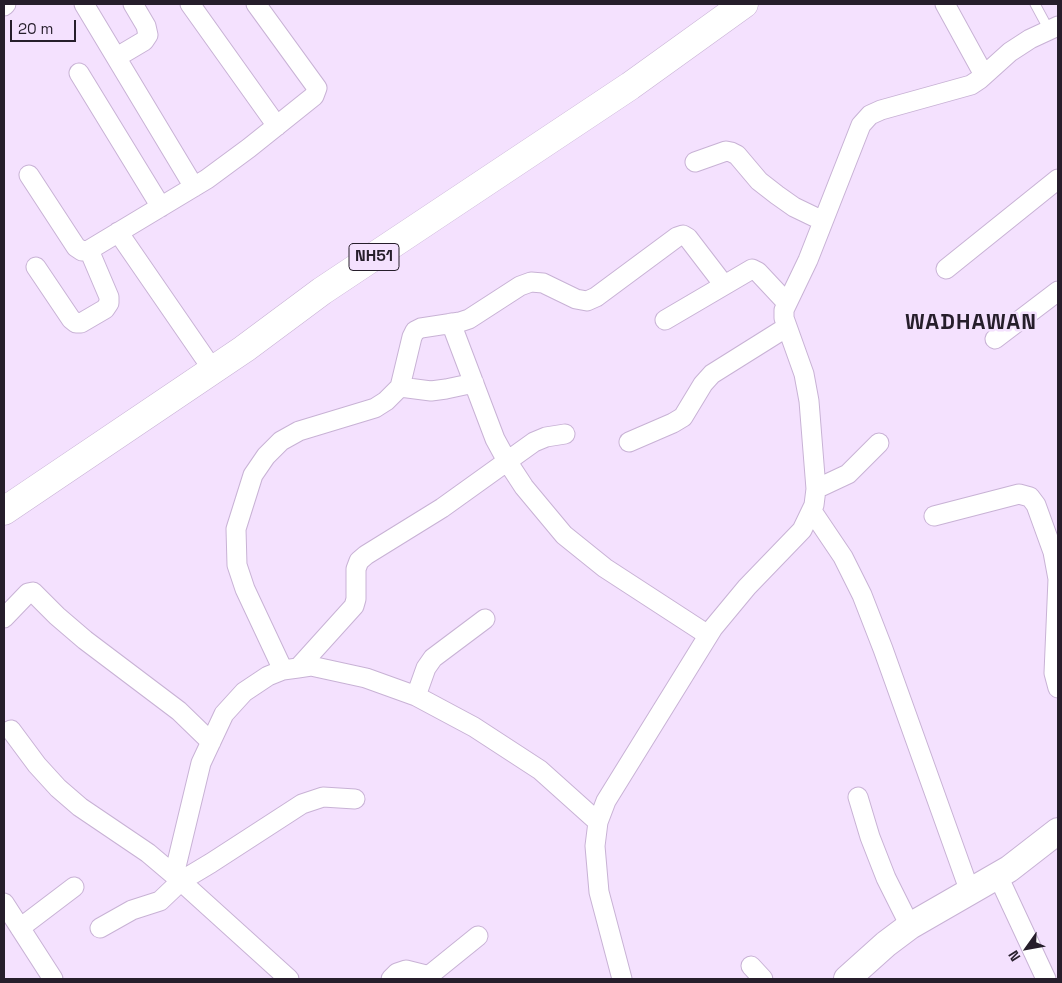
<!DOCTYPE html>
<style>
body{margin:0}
#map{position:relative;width:1062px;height:983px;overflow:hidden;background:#f4e1fe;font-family:"Space Grotesk",sans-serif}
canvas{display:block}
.frame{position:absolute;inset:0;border:5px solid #261e2b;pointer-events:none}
.north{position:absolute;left:1002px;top:923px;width:50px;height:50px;-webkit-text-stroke:4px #f4e1fe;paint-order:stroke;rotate:238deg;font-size:14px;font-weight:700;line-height:20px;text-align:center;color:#261e2b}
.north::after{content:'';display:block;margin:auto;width:18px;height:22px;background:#261e2b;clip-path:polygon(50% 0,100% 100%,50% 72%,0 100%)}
.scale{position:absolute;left:10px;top:20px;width:66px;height:22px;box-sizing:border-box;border:2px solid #261e2b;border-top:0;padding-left:6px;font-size:15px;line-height:18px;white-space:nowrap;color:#261e2b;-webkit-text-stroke:4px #f4e1fe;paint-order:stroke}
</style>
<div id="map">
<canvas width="1062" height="983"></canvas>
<div class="frame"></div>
<div class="north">N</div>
<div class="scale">20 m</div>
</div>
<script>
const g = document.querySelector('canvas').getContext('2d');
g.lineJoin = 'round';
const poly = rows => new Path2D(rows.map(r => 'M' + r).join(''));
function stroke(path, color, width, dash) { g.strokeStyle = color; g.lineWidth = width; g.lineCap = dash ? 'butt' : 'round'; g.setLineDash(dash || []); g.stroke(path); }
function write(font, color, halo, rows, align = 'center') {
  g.font = font + ' "Space Grotesk",sans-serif'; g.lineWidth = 5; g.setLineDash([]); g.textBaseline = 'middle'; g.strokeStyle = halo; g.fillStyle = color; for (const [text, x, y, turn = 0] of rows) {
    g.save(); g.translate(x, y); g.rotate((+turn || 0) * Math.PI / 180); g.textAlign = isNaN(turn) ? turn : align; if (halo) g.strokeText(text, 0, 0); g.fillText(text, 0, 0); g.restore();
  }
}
const lane = poly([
 [1035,4,1049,30]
]);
const street = poly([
 [84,4,194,187],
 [190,4,277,126],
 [945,4,984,75],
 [4,6,6,4],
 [117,57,144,41,148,35,146,26,133,4],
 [79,73,161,207],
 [695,162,726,151,731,152,737,155,759,181,777,195,794,207,823,221],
 [29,175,76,247,82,251,89,250,207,179,249,148,314,96,317,88,256,4],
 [118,232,213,370],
 [36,267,71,319,76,323,81,323,105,309,109,303,109,297,89,250],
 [946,269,1058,179],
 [665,320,752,269,758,272,787,303],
 [451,323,495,439,507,461,524,487,564,535,605,568,708,635],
 [995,339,1058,291],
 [400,387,431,391,446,389,474,383],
 [629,442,673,423,683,417,703,384,712,374,787,327],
 [816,489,848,474,879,443],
 [812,511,843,557,862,595,883,649,970,892],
 [934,516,1019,494,1030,497,1036,505,1053,552,1058,579,1054,673,1058,688],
 [4,618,28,593,33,592,57,616,85,640,179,711,211,742],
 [298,668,354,606,356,599,356,569,359,561,366,555,442,508,534,442,546,437,565,434],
 [283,670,245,589,237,565,236,529,253,475,266,456,281,441,299,431,375,408,386,401,400,387,412,337,415,331,421,328,460,322,469,319,520,286,531,282,543,283,576,299,587,301,596,297,677,237,683,235,688,238,724,285],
 [416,696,426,668,433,658,485,619],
 [11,730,37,765,58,788,80,807,148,853,174,875,289,979],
 [858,797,870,837,886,878,910,926],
 [174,875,201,763,224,714,244,692,268,676,283,670,298,668,311,666,366,678,416,696,474,727,540,770,598,822],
 [998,876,1046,979],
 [4,903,53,979],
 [20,928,74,887],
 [100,928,132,910,160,901,181,881,211,863,302,804,323,797,355,799],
 [751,966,763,979],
 [391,979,397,973,406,970,426,975,431,974,478,936],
 [622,979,599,892,595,846,598,822,606,801,713,628,747,587,802,530,814,505,816,489,809,401,804,374,784,318,784,310,808,260,861,125,870,115,881,110,971,85,980,79,1010,52,1030,39,1058,26]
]);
const secondary = poly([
 [847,979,886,944,910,926,1009,869,1058,831]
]);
const highway = poly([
 [4,511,244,349,322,291,630,86,744,4]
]);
stroke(lane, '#c8b2d5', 11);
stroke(street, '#c8b2d5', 21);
stroke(secondary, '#c8b2d5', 28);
stroke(highway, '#c8b2d5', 29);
stroke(lane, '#fff', 9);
stroke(street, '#fff', 19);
stroke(secondary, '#fff', 26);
stroke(highway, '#fff', 28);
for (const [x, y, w] of [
 [374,257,50]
]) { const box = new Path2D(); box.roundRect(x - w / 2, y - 13.5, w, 27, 4); g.fillStyle = '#f4e1fe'; g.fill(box); stroke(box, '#261e2b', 1); }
write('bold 16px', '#261e2b', null, [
 ["NH51",374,257]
]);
g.letterSpacing = '1px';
write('bold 22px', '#261e2b', '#f4e1fe', [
 ["WADHAWAN",971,323]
]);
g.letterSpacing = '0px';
</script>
